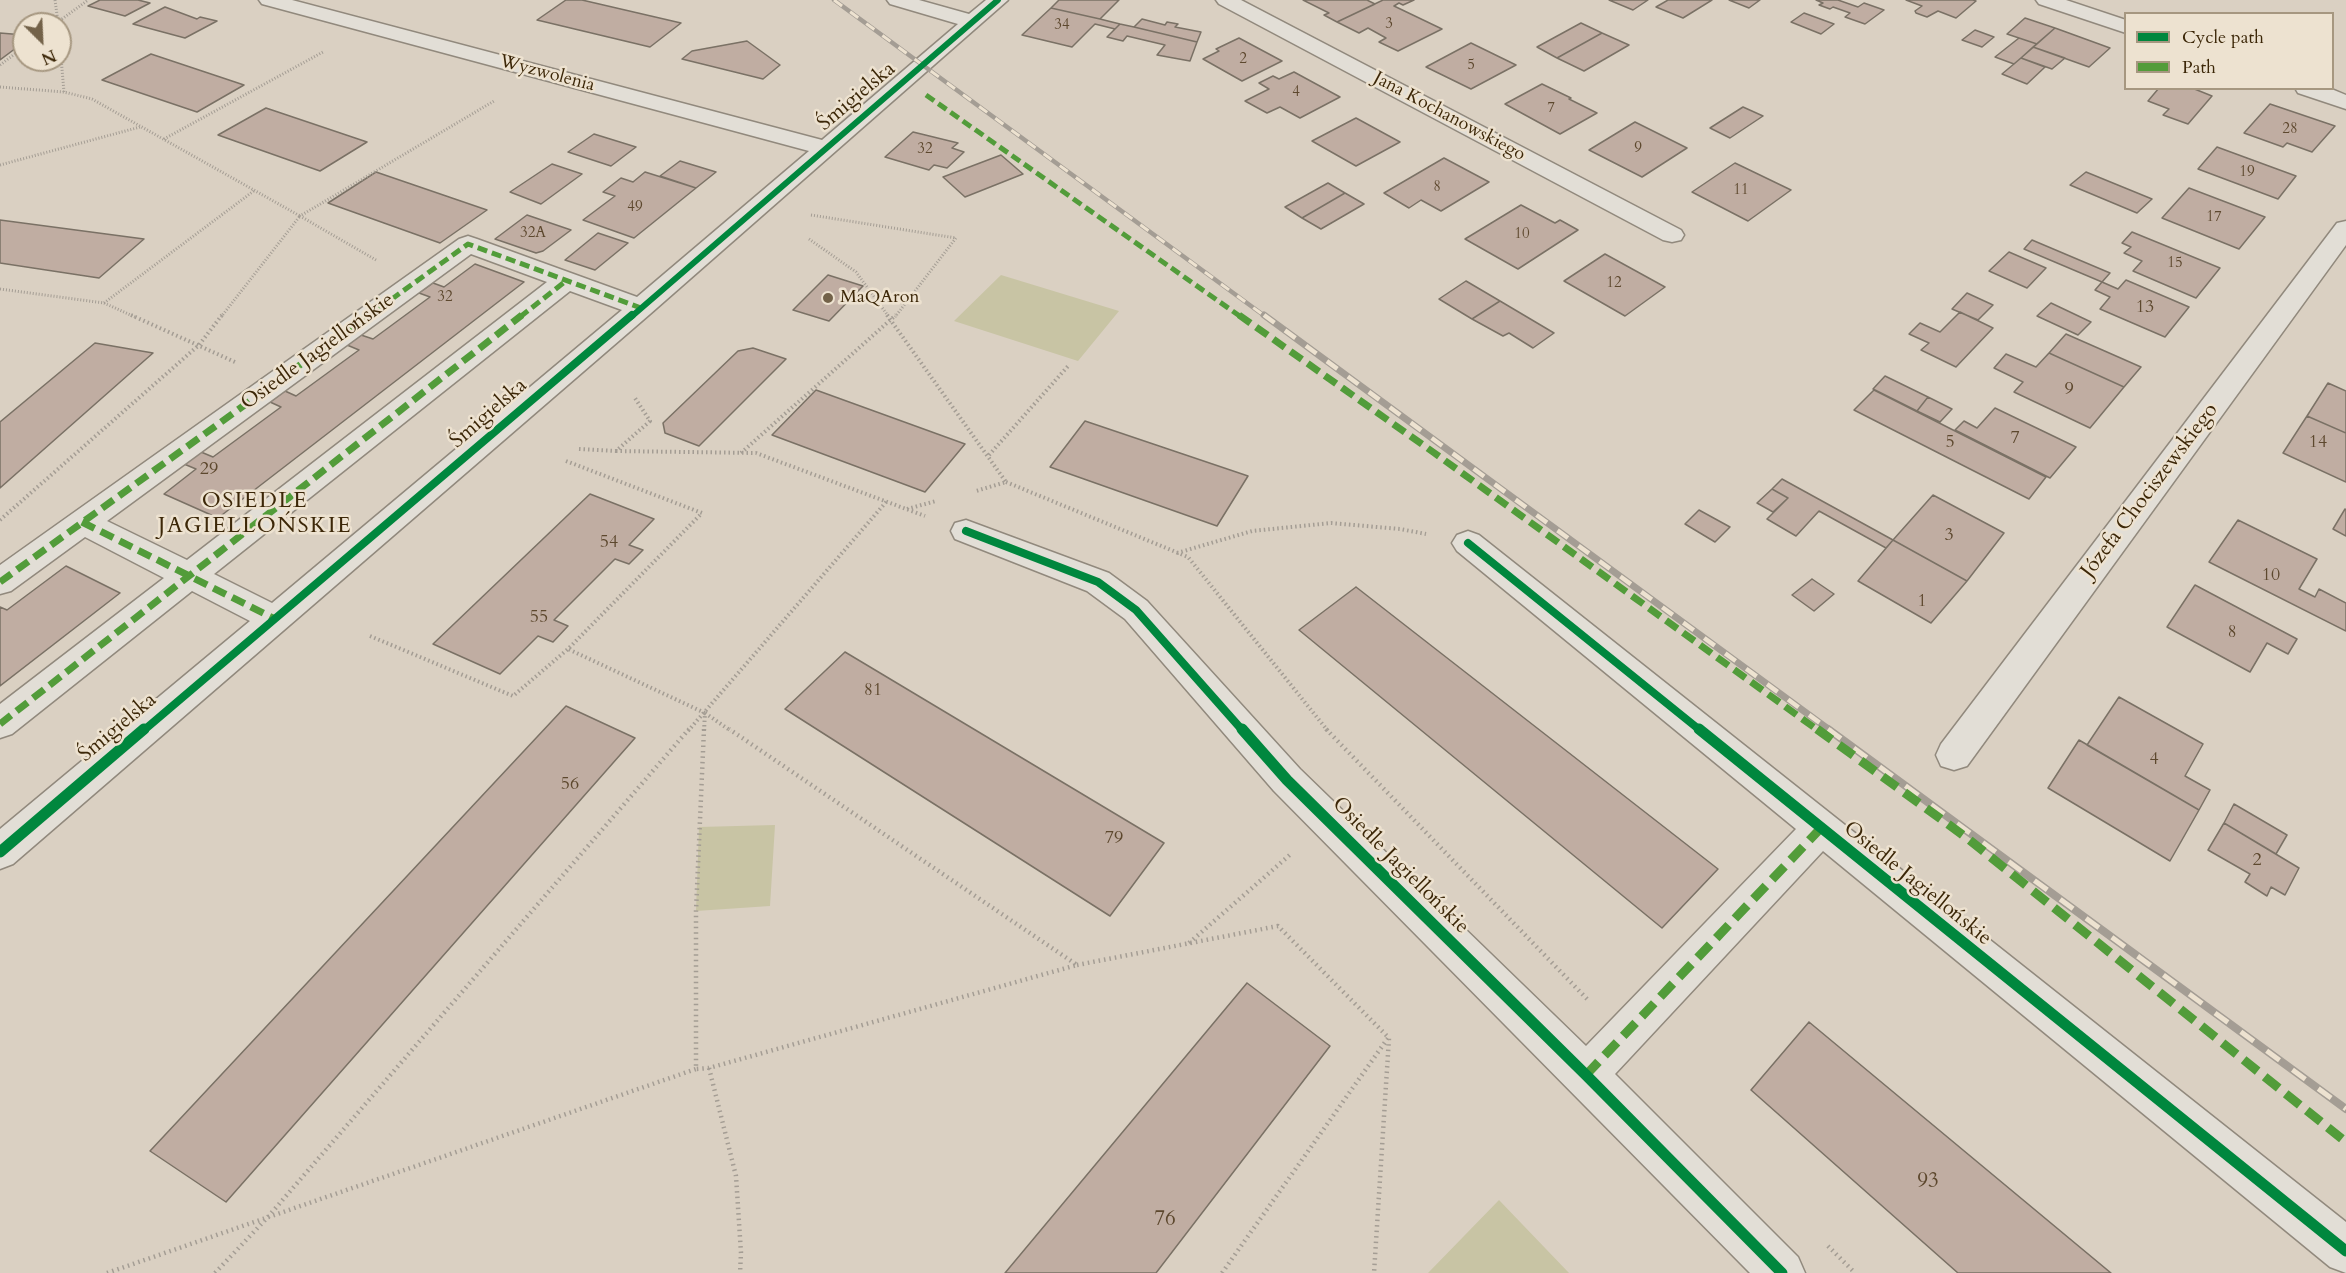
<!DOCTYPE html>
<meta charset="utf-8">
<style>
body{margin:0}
#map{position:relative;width:2346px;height:1273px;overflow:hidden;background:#dad0c2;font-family:Cardo,serif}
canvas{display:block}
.legend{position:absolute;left:2124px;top:12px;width:210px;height:78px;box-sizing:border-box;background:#ede2d0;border:2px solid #a69780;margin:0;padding:8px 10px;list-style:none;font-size:18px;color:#3c2708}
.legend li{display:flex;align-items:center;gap:12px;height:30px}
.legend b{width:30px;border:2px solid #a69780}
.north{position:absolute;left:12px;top:12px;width:60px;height:60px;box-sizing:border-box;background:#ede2d0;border:2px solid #a69780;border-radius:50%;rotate:156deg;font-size:16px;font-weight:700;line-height:24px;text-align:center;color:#3c2708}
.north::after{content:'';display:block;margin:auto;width:21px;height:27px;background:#736249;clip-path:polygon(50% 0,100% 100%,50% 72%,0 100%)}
</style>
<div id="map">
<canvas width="2346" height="1273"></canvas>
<ul class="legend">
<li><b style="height:8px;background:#00873e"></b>Cycle path</li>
<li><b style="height:8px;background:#529c3a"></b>Path</li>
</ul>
<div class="north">N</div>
</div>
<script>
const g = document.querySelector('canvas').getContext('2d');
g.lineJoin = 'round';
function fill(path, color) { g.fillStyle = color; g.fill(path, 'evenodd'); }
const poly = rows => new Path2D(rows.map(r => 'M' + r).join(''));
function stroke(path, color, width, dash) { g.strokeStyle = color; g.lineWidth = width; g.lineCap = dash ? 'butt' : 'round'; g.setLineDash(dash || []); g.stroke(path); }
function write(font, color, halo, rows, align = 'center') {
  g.font = font + ' Cardo,serif'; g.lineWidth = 5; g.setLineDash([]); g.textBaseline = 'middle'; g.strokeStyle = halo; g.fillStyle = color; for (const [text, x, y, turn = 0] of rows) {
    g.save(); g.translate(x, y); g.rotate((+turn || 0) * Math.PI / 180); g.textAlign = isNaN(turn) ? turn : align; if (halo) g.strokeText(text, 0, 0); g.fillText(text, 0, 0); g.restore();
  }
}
fill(poly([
 [1001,275,1119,311,1078,361,954,321],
 [775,825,770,906,696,911,699,827],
 [1499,1200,1569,1273,1428,1273]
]), '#c8c4a4');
const building = poly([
 [100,0,138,0,150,3,125,16,88,6,100,0],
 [566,0,582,0,681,23,650,47,537,20,566,0],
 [1059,0,1119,0,1100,19,1051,8,1059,0],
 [1303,0,1367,0,1375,4,1337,22,1324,15,1329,13,1303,0],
 [1383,0,1414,0,1403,5,1399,3,1394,6,1442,29,1398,51,1379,42,1386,38,1368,28,1359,33,1337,22,1383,0],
 [1609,0,1648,0,1633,10,1609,0],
 [1668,0,1712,0,1683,18,1656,7,1668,0],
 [1729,0,1760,0,1749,8,1729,0],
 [1816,0,1838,0,1858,7,1864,3,1884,10,1865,24,1845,17,1850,13,1833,7,1830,9,1819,5,1823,3,1816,0],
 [1906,0,1973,0,1976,1,1956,18,1938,11,1927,17,1916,13,1915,11,1922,6,1906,0],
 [165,7,197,19,200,17,217,21,185,38,133,24,165,7],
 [1051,8,1100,19,1120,24,1115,29,1095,24,1072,47,1022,35,1051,8],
 [1804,13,1834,24,1821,34,1791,22,1804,13],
 [2025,18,2055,28,2037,44,2007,34,2025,18],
 [1142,19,1165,25,1167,22,1178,24,1175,27,1201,32,1197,42,1134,27,1142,19],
 [1581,23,1602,33,1557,58,1537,47,1581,23],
 [1120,24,1134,27,1197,42,1190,61,1157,55,1165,45,1127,36,1123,41,1107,37,1120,24],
 [2055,28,2110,48,2089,67,2033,47,2055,28],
 [1975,30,1994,37,1982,47,1962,40,1975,30],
 [0,33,24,35,24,42,0,60,0,33],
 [1602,33,1629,45,1584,71,1557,58,1602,33],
 [1239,38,1282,61,1242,81,1203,59,1219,51,1216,49,1239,38],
 [2019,38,2037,44,2014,64,1995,57,2019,38],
 [747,41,780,65,763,79,682,59,692,51,747,41],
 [1471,43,1516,65,1471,89,1426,67,1471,43],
 [2033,47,2065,58,2052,69,2021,58,2033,47],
 [151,54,244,85,197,112,102,80,151,54],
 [2021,58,2045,67,2027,84,2002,74,2021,58],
 [1294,72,1340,97,1300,118,1280,107,1267,113,1245,101,1269,89,1259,83,1273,76,1279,79,1294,72],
 [1542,84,1571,98,1569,99,1597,113,1560,134,1505,104,1542,84],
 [2159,88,2192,88,2212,96,2188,124,2163,115,2169,109,2148,101,2159,88],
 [2270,104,2335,126,2312,152,2287,143,2283,147,2244,133,2270,104],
 [1743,107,1763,116,1730,138,1710,128,1743,107],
 [266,108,367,142,320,171,218,135,266,108],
 [1356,118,1400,142,1356,166,1312,141,1356,118],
 [1635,122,1687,148,1642,177,1589,150,1635,122],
 [913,132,958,143,952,148,964,152,947,168,934,165,929,170,885,157,913,132],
 [594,134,636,147,611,166,568,152,594,134],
 [2217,147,2296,176,2278,199,2198,169,2217,147],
 [1001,155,1023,174,965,197,943,177,1001,155],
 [1444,158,1489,182,1441,211,1421,200,1409,208,1384,193,1444,158],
 [680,161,716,172,696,188,660,176,680,161],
 [1735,163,1791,190,1748,221,1692,192,1735,163],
 [552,164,582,174,541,204,510,192,552,164],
 [376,172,487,210,440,243,328,203,376,172],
 [645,172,696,188,634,238,583,220,615,196,603,192,621,178,633,182,645,172],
 [2086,172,2152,199,2137,213,2070,185,2086,172],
 [1328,183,1345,193,1302,218,1285,207,1328,183],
 [2189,188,2265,217,2239,249,2162,218,2189,188],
 [1345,193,1364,204,1321,229,1302,218,1345,193],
 [1521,205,1555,223,1560,220,1578,230,1518,269,1465,239,1521,205],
 [527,215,571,230,543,251,536,253,495,239,527,215],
 [0,220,144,239,99,278,0,263,0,220],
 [2132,232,2220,268,2196,298,2133,271,2142,261,2124,253,2131,247,2122,243,2132,232],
 [598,233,628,243,595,270,565,260,598,233],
 [2032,240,2110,273,2102,282,2024,249,2032,240],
 [2009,252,2046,268,2027,288,1989,271,2009,252],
 [1605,254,1665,287,1625,316,1564,281,1605,254],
 [475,264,524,282,218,518,164,494,196,469,184,464,201,452,213,457,281,407,270,402,285,391,296,396,359,350,347,345,361,335,373,339,430,297,419,293,433,283,444,287,475,264],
 [828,275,863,286,829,321,793,310,828,275],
 [2126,280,2189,307,2165,337,2100,309,2110,297,2095,290,2102,282,2118,289,2126,280],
 [1466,281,1500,301,1472,319,1439,299,1466,281],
 [1967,293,1993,305,1978,320,1952,309,1967,293],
 [1500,301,1554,333,1533,348,1509,333,1503,336,1472,319,1500,301],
 [2051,303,2091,322,2078,335,2037,316,2051,303],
 [1960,312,1993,328,1956,367,1921,350,1929,343,1909,334,1920,323,1940,332,1960,312],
 [2066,334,2141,367,2124,387,2049,353,2066,334],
 [95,343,153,353,0,488,0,422,95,343],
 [753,348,786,359,699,446,665,433,663,423,738,351,753,348],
 [2049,353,2124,387,2090,428,2014,392,2023,382,1994,368,2006,354,2036,367,2049,353],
 [1885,376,1928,397,1917,411,1873,389,1885,376],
 [2328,383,2346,391,2346,433,2307,416,2328,383],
 [816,390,965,444,925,492,772,435,816,390],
 [1874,390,2046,477,2029,499,1854,410,1874,390],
 [1928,397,1952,409,1940,422,1917,411,1928,397],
 [1995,408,2076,447,2050,478,1955,430,1964,421,1977,428,1995,408],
 [2307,416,2346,433,2346,482,2283,453,2307,416],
 [1085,421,1248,476,1217,526,1050,467,1085,421],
 [1782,479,1893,540,1886,548,1819,511,1796,536,1767,519,1788,498,1772,489,1782,479],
 [1772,489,1788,498,1773,512,1757,503,1772,489],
 [590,494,654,519,629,545,643,550,629,564,615,559,554,620,568,626,553,642,538,636,500,674,433,644,590,494],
 [1933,495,2004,533,1967,581,1893,540,1933,495],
 [2345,509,2346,510,2346,536,2333,529,2345,509],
 [1699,510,1730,527,1715,542,1685,524,1699,510],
 [2238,520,2317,559,2299,589,2315,597,2319,589,2346,603,2346,631,2209,562,2238,520],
 [1893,540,1967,581,1931,623,1858,581,1893,540],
 [66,566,120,593,0,686,0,607,7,610,66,566],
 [1812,579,1834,594,1814,611,1792,595,1812,579],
 [2195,585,2297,639,2288,654,2267,643,2250,672,2167,627,2195,585],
 [1356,587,1718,869,1662,928,1299,630,1356,587],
 [845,652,1164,843,1110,916,785,709,845,652],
 [2119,697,2203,744,2185,776,2210,790,2199,810,2087,745,2119,697],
 [566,706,635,738,226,1202,150,1151,566,706],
 [2079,740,2199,810,2170,861,2048,788,2079,740],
 [2234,804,2287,835,2276,854,2224,823,2234,804],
 [2224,823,2299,868,2285,895,2271,887,2267,896,2245,882,2250,874,2208,850,2224,823],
 [1247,983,1330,1046,1156,1273,1005,1273,1247,983],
 [1809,1022,2111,1273,1958,1273,1751,1090,1809,1022]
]);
fill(building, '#c0ada2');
stroke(building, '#7a7165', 1.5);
const minor = poly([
 [259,0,292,0,822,140,958,24,890,4,887,0,919,0,969,14,986,0,1008,0,650,314,13,864,0,869,0,829,250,621,192,591,12,734,0,738,0,704,164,578,85,537,11,591,0,594,0,565,459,239,468,236,477,239,637,297,809,151,262,4,259,0],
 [471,254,547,282,187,560,107,521,471,254],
 [570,291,622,310,272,603,214,574,570,291],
 [1216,0,1241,0,1681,230,1684,235,1681,240,1672,242,1663,240,1219,4,1216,0],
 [2036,0,2066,0,2126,20,2126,33,2039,4,2036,0],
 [2295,88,2329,88,2346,95,2346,109,2298,93,2295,88],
 [2346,221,2346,245,1967,766,1954,770,1941,766,1936,755,1941,744,2337,223,2346,221],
 [966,520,1109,573,1147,601,1300,769,1586,1046,1796,829,1457,551,1452,543,1457,535,1468,531,1479,535,2346,1222,2346,1273,2330,1267,1823,851,1615,1074,1798,1257,1805,1273,1750,1273,1274,791,1125,619,1087,591,955,539,951,531,955,523,966,520]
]);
stroke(minor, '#91897d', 3);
stroke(poly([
 [55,0,58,22,88,0],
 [60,46,64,92,92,99,300,216,221,317],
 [0,65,24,47],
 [0,87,64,92],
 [164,139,323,52],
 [0,165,140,127],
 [811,215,956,238,895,317],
 [809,239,856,272,889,317],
 [376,260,300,216,494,101],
 [0,289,104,303,135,317],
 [104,303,255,190]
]), '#a49d94', 3, [1, 2]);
stroke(poly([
 [131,315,235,362],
 [887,315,1006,482,976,491],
 [579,449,616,451,650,421,635,398],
 [616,451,756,453,925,516],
 [741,453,896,315],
 [989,455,1069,365],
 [566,461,702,513,568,649,705,713],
 [1006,482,1188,557,1328,731],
 [907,509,936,501],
 [0,520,199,345,222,315],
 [1177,553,1252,531,1331,523,1400,529,1426,534],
 [370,636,513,696,568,649],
 [705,713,731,731],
 [688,731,887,501],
 [704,731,705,713]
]), '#a49d94', 4, [1.5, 3]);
stroke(poly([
 [704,729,696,911,696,1069,709,1068,1077,965,729,729],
 [1326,729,1588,1000],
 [1189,943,1292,853],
 [1077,965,1278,926,1389,1038,1374,1273],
 [709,1068,736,1176,741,1253,740,1273],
 [1828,1246,1855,1273],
 [107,1273,696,1069],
 [215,1273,267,1218,689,729],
 [1222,1273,1388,1038]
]), '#a49d94', 4.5, [1.5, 4]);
fill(minor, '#e2ded6');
const railFar2 = poly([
 [834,0,1266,317]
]);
const railFar1 = poly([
 [1264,315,1831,731]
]);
const rail = poly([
 [1828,729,2346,1109]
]);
stroke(railFar2, '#a49d94', 4.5);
stroke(railFar1, '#a49d94', 7);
stroke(rail, '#a49d94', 8);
stroke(railFar2, '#ede2d0', 3, [10]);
stroke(railFar1, '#ede2d0', 4.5, [13]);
stroke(rail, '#ede2d0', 5, [16]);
stroke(poly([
 [926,95,1241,317],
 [367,317,468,244,641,308],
 [520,317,567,280]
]), '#529c3a', 5, [10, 5]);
stroke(poly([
 [1239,315,1433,452,1819,731],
 [82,522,275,619],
 [0,582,369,315],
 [0,724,522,315]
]), '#529c3a', 7, [14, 7]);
stroke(poly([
 [1817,729,1967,838,2346,1142],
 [1586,1075,1820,829]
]), '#529c3a', 9, [18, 9]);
stroke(poly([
 [631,317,998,0]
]), '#00873e', 6);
stroke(poly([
 [966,531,1098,582,1136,610,1243,731],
 [1468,543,1701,731],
 [143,731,632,315]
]), '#00873e', 8);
stroke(poly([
 [1242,729,1287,780,1586,1075,1782,1273],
 [1699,729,2346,1251],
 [0,852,144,729]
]), '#00873e', 11);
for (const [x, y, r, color] of [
 [828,298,6,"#736249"]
]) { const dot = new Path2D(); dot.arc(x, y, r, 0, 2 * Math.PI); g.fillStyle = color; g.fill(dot); stroke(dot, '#ede2d0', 2); }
write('15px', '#5d482e', null, [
 ["3",1389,25],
 ["34",1062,26],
 ["2",1243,60],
 ["5",1471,66],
 ["4",1296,93],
 ["7",1551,109],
 ["28",2290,130],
 ["9",1638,149],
 ["32",925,150],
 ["19",2247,173],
 ["8",1437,188],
 ["11",1741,191],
 ["49",635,208],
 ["17",2214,218],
 ["32A",533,234],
 ["10",1522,235],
 ["15",2175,264],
 ["12",1614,284],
 ["32",445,298]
]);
write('18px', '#3c2708', '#ede2d0', [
 ["Wyzwolenia",547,74,15],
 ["Jana Kochanowskiego",1449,117,28]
]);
write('18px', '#3c2708', '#ede2d0', [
 ["MaQAron",840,298]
], 'left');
write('18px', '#5d482e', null, [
 ["13",2145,308],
 ["9",2069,390],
 ["7",2015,439],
 ["5",1950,443],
 ["14",2318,443],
 ["29",209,470],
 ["3",1949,536],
 ["54",609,543],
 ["10",2271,576],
 ["1",1922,602],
 ["55",539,618],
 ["8",2232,633],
 ["81",873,691],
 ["4",2154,760],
 ["56",570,785],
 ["79",1114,839],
 ["2",2257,861]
]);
write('21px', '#3c2708', '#ede2d0', [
 ["Śmigielska",857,97,-40],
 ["Osiedle Jagiellońskie",318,352,-36],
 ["Śmigielska",489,414,-41],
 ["Józefa Chociszewskiego",2150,491,-53],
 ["Śmigielska",118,728,-40],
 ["Osiedle Jagiellońskie",1400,866,45],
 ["Osiedle Jagiellońskie",1917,884,39]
]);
write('21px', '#5d482e', null, [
 ["93",1928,1182],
 ["76",1165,1220]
]);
g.letterSpacing = '1.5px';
write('22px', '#3c2708', '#ede2d0', [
 ["OSIEDLE",255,502],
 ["JAGIELLOŃSKIE",255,527]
]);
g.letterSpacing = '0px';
</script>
